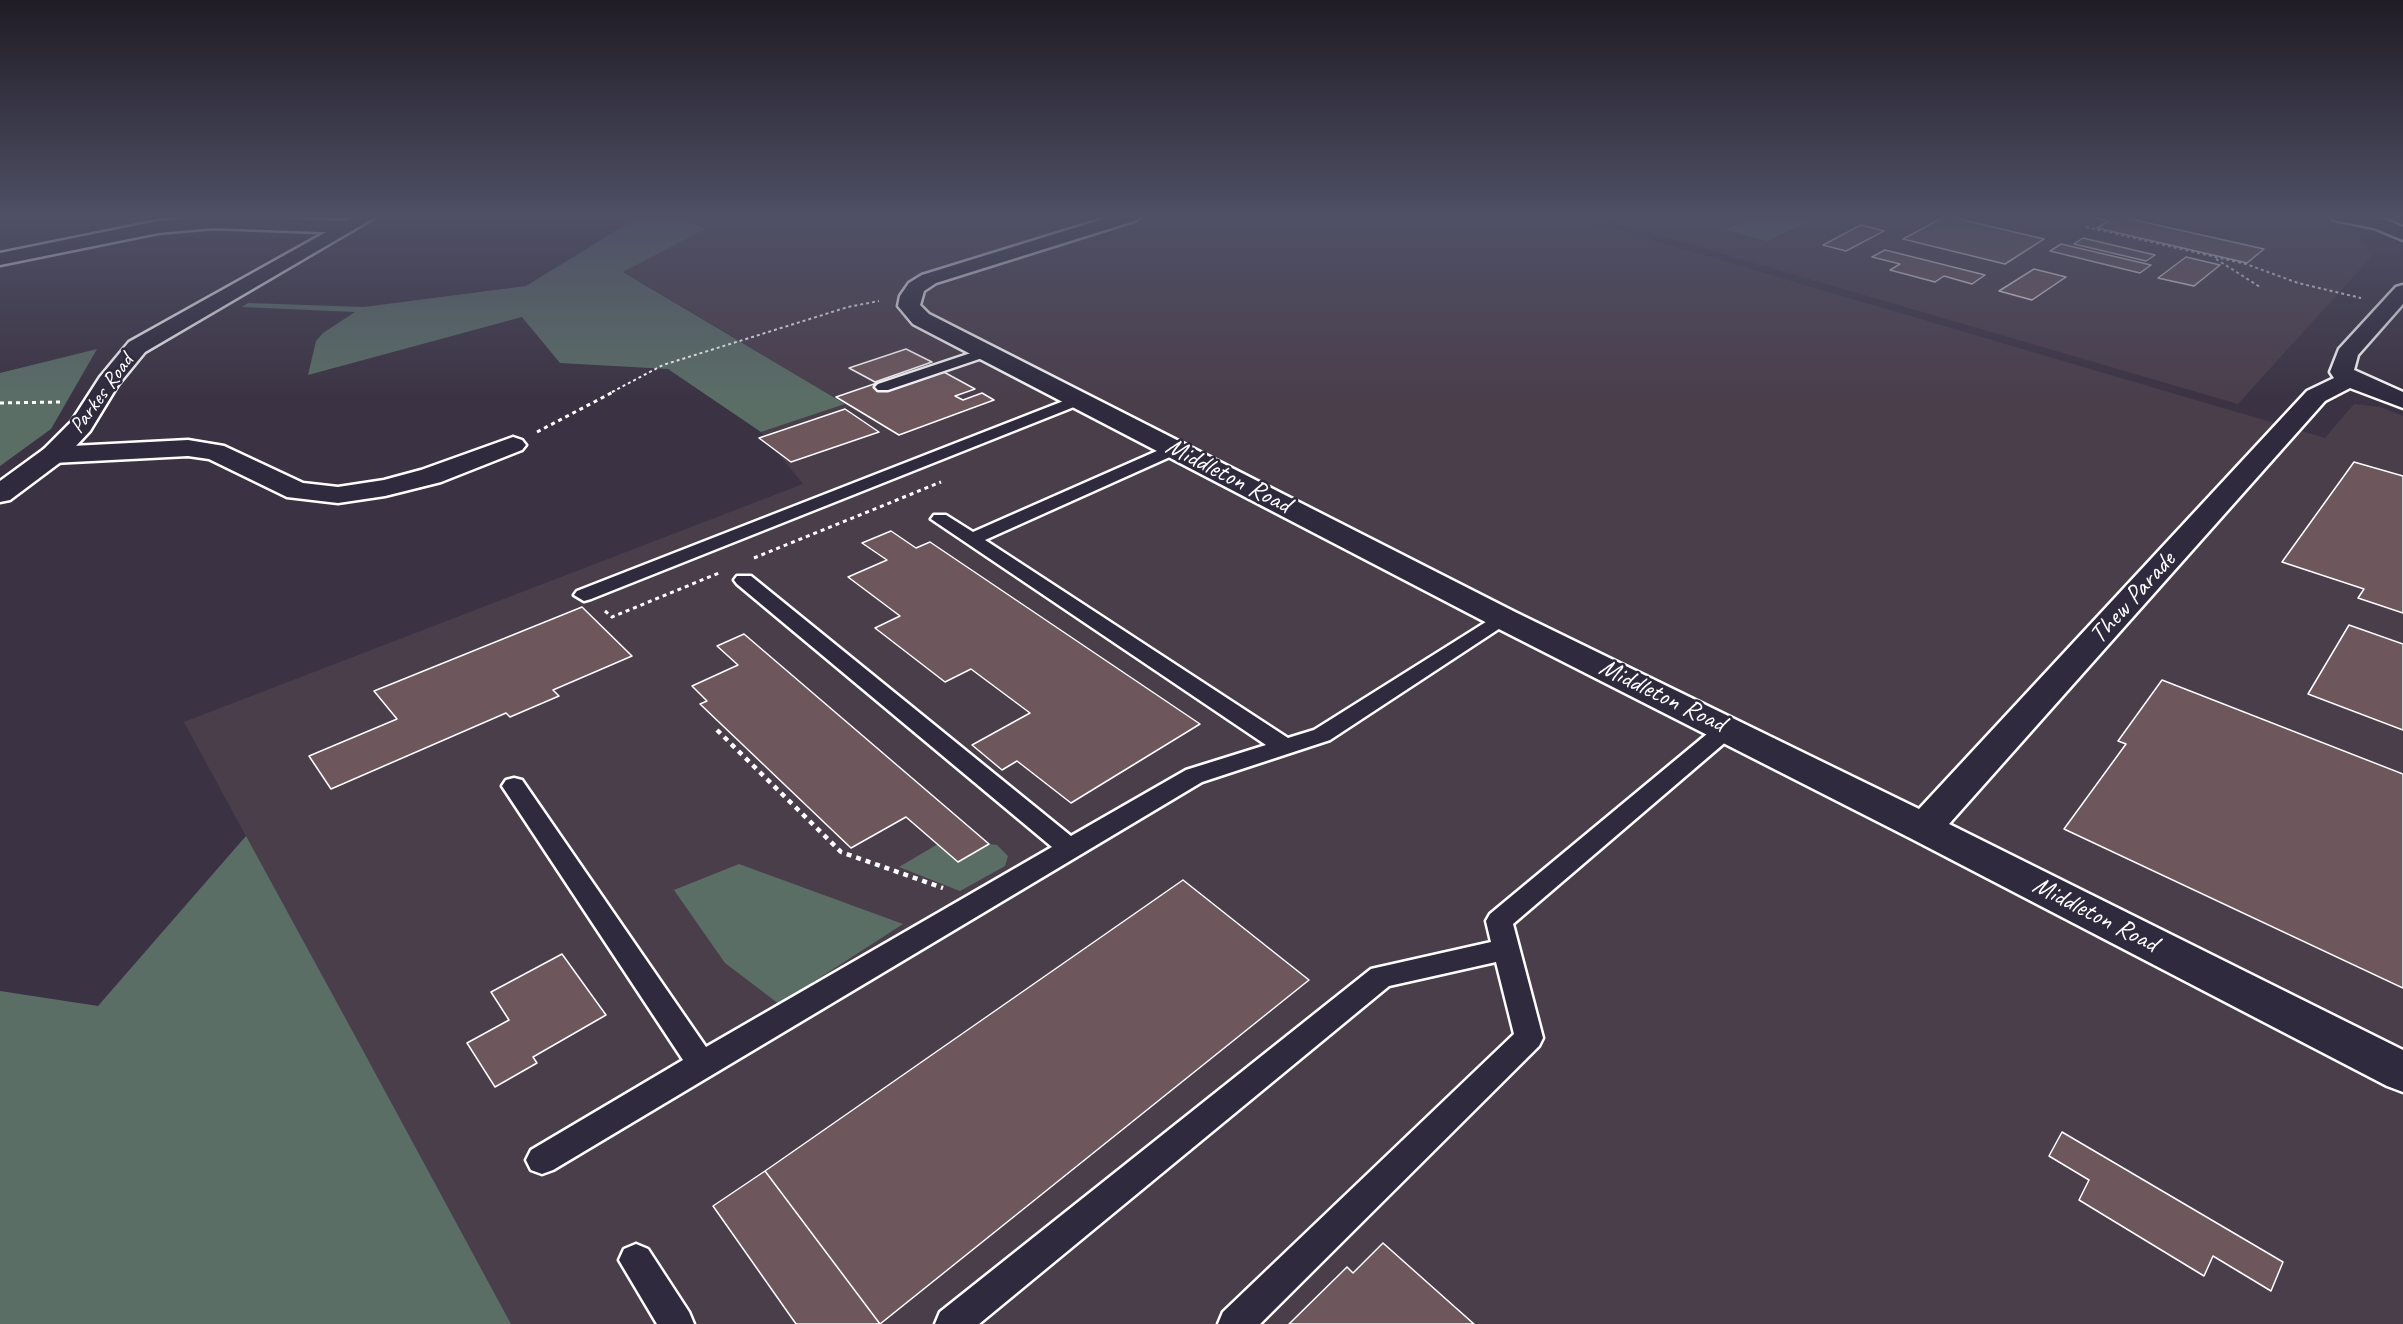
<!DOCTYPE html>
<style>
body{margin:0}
canvas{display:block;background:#3b3343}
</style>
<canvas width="2403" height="1324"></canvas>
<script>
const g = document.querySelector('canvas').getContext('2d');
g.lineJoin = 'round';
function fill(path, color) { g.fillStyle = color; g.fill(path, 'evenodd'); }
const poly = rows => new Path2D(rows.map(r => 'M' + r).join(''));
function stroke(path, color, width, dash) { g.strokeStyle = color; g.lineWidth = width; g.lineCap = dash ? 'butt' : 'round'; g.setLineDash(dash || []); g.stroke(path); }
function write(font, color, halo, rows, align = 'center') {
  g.font = font + ' Caveat,sans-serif'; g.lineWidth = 5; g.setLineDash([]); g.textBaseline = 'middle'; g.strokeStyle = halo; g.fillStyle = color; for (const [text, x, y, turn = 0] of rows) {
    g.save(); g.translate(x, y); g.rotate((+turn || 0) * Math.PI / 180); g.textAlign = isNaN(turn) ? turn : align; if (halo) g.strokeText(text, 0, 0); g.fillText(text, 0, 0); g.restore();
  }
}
fill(poly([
 [680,216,1570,216,2325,438,2354,404,2380,407,2403,416,2403,1324,511,1324,184,722,803,484,761,432,845,404,623,271,703,229],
 [1593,216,2295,216,2353,228,2373,255,2238,404]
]), '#4a3e4b');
fill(poly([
 [640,216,680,216,705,229,623,272,845,404,761,432,668,369,560,363,522,317,308,375,316,341,323,333,355,312,242,307,248,303,364,307,526,286],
 [1757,216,1794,216,1812,220,1767,241,1725,230],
 [97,349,51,429,0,466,0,373],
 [246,836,360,1045,511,1324,0,1324,0,991,98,1006],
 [938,844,958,862,989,844,997,845,1008,856,1005,866,960,891,899,867],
 [739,864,903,924,779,1004,725,963,674,890]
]), '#5b6e66');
const building = poly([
 [1946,216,2044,239,2005,264,1903,239,1946,216],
 [2099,216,2117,216,2264,249,2247,263,2097,228,2108,221,2095,218,2099,216],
 [1861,225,1884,231,1846,251,1823,245,1861,225],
 [2083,238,2155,255,2146,261,2074,244,2083,238],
 [2061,244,2151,265,2140,273,2050,251,2061,244],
 [1885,250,1985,275,1972,284,1944,276,1935,282,1890,270,1900,264,1872,257,1885,250],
 [2186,257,2220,265,2194,286,2158,278,2186,257],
 [2034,269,2066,277,2032,300,1999,291,2034,269],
 [906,349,932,362,875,382,849,368,906,349],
 [942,371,975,389,955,396,963,400,982,393,994,400,899,435,836,397,877,383,889,390,942,371],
 [845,409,879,432,791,462,759,438,845,409],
 [2354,462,2403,476,2403,613,2358,598,2364,589,2282,562,2354,462],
 [891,531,916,548,930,542,1200,724,1071,803,1017,761,1002,770,972,745,1030,713,971,669,945,682,875,628,900,616,848,577,887,560,862,543,891,531],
 [582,607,632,656,553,690,559,696,510,717,506,713,331,789,309,756,397,719,374,691,582,607],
 [2349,625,2403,644,2403,730,2308,694,2349,625],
 [744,634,989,844,958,862,906,817,851,848,700,704,707,701,692,686,738,665,717,646,744,634],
 [2162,680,2403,774,2403,988,2064,829,2126,744,2118,741,2162,680],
 [1183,880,1309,980,880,1324,765,1171,1183,880],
 [562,954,606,1015,533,1057,537,1063,495,1087,467,1043,509,1020,491,992,562,954],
 [2062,1132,2283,1262,2271,1291,2213,1256,2204,1276,2079,1200,2089,1180,2049,1156,2062,1132],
 [765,1171,880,1324,796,1324,713,1206,765,1171],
 [1383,1243,1474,1324,1289,1324,1347,1267,1353,1273,1383,1243]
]);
fill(building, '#6d575d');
stroke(building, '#fff', 1.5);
const service = poly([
 [986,348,991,349,993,352,991,355,888,390,878,390,875,387,878,384,986,348],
 [1079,395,1087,400,1084,403,591,599,584,601,574,595,577,591,1079,395],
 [1175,443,1183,448,1181,452,985,540,1288,738,1314,730,1497,615,1504,613,1511,615,1514,619,1330,740,1202,782,553,1170,542,1174,531,1170,526,1160,531,1150,683,1060,506,792,502,786,506,780,514,778,522,780,706,1047,1052,847,737,584,734,580,737,576,751,576,1071,836,1186,770,1266,745,931,519,934,515,946,515,973,532,1175,443],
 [1727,722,1735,724,1738,729,1735,734,1513,924,1543,1038,1539,1046,1260,1324,1218,1324,1223,1312,1514,1034,1496,962,1389,986,979,1324,935,1324,940,1312,1371,969,1491,942,1486,921,1490,914,1719,724,1727,722],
 [636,1244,648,1249,689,1312,694,1324,657,1324,619,1260,624,1249,636,1244]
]);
const minor = poly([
 [213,216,348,221,357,227,348,233,213,228,158,233,0,265,0,253,158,221,213,216],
 [1113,216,1140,216,1137,220,936,283,924,291,920,305,929,314,1515,612,1919,809,2307,391,2334,378,2330,372,2339,349,2396,287,2403,285,2403,304,2358,355,2354,370,2403,392,2403,408,2350,388,2325,401,1949,824,2403,1050,2403,1092,2387,1086,1910,838,1493,626,913,324,898,306,900,296,909,283,922,275,1113,216],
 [2331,216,2366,216,2386,220,2403,227,2403,240,2374,228,2334,220,2331,216],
 [513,437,522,440,526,445,522,450,441,482,385,496,338,503,287,497,209,459,188,456,53,463,44,461,40,455,44,449,53,447,188,440,224,446,303,483,338,487,384,480,421,470,513,437]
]);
const tertiary = poly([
 [355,216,377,216,145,352,118,385,90,431,62,461,10,500,0,502,0,481,44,449,71,422,100,377,129,342,355,216]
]);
stroke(service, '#fff', 5);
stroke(minor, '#fff', 5);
stroke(tertiary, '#fff', 5);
stroke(poly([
 [2086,227,2246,264,2298,283,2361,298],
 [2216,259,2260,287],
 [612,392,663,365,848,307,879,301]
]), '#fff', 2, [3, 3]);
stroke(poly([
 [0,403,62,402],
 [537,432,615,391],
 [754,558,941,482],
 [605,611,612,617,719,573]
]), '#fff', 3, [4, 4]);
stroke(poly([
 [717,730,841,852,943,888]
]), '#fff', 4.5, [5, 5]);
fill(service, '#2f2a3d');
fill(minor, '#2f2a3d');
fill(tertiary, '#2f2a3d');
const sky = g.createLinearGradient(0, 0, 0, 401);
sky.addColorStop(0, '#201c25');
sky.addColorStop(0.54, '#4f5066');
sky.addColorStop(1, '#4f506600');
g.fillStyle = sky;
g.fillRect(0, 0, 2403, 401);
write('22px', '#fff', '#2f2a3d', [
 ["Parkes Road",102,394,-54]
]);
write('26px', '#fff', '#2f2a3d', [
 ["Middleton Road",1228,476,27],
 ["Thew Parade",2133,598,-48],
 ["Middleton Road",1662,696,26],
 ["Middleton Road",2095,915,27]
]);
</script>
